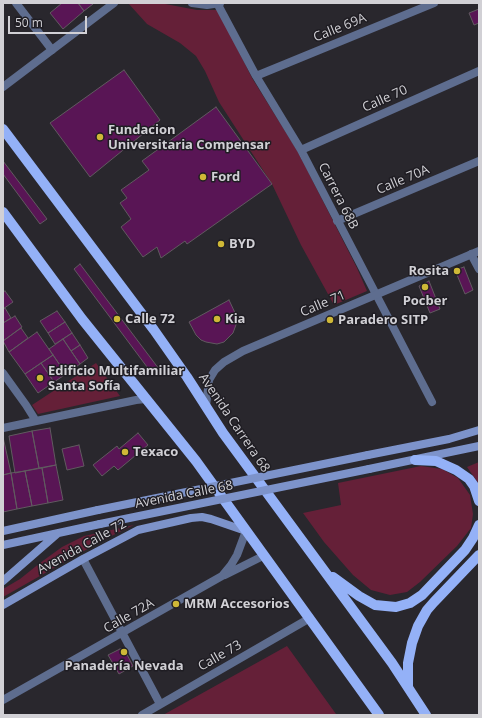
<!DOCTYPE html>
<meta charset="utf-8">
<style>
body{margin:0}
#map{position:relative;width:482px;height:718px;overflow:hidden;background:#29272d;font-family:"Open Sans",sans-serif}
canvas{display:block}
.frame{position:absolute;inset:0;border:4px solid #d1d0d5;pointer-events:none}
.scale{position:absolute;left:8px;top:16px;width:79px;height:18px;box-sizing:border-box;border:2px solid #d1d0d5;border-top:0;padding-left:5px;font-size:12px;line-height:14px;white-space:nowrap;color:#d1d0d5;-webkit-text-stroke:3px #1f1d23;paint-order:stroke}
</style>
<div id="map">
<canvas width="482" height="718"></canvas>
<div class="frame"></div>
<div class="scale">50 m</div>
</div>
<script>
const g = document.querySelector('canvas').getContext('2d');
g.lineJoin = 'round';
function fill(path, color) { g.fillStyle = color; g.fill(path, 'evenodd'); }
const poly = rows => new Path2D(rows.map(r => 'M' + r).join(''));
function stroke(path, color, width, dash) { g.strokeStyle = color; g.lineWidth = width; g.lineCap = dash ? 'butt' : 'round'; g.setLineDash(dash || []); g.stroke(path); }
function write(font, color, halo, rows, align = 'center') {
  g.font = font + ' "Open Sans",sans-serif'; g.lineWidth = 3; g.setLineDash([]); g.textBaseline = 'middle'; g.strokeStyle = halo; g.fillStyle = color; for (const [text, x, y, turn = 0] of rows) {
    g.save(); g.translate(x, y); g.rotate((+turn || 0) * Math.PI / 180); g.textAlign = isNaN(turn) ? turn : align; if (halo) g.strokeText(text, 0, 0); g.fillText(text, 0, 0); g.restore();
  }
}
fill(poly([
 [128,3,160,3,197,10,218,10,252,78,298,152,357,268,367,291,334,305,301,245,272,184,219,102,205,71,196,56,180,43,147,24],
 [96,363,120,396,38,414,32,405],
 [479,462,479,484,467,467],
 [421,466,442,469,458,478,470,495,473,514,471,528,457,546,420,582,407,592,390,595,371,590,353,575,324,542,303,513,341,505,338,483],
 [134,525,105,539,3,597,3,589,20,579,40,563,62,547,84,536],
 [287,646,336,714,163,715]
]), '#652038');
const building = poly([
 [62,3,78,3,84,11,63,29,50,13,62,3],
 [78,3,93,3,93,4,84,11,78,3],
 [479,9,479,23,474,25,469,13,479,9],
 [124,70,160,120,90,177,50,123,124,70],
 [216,107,272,184,187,244,185,241,161,258,157,247,143,257,121,227,131,219,120,203,127,198,121,190,149,170,142,161,216,107],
 [3,161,47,219,40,224,3,174,3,161],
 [80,264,159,369,153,375,74,269,80,264],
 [464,267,473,290,465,294,455,270,464,267],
 [429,281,440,309,430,313,419,286,429,281],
 [5,291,13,302,3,309,3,292,5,291],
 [229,300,236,315,237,322,233,333,224,342,217,344,206,342,201,340,196,335,189,322,229,300],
 [5,308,11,318,3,323,3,309,5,308],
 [57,311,65,322,48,333,40,321,57,311],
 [15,316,22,327,3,341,3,323,15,316],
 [65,322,72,333,55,344,48,333,65,322],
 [21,328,28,338,9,352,3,341,21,328],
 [37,332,53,355,25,374,9,352,37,332],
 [72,333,80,345,71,351,63,339,72,333],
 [63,339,80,364,66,374,49,349,63,339],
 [80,345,88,358,80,364,71,351,80,345],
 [53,355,66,374,54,382,41,363,53,355],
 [41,363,54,382,38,393,25,374,41,363],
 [50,428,56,465,39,468,32,431,50,428],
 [32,431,39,468,15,473,9,436,32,431],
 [138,433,148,445,118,470,114,466,102,476,93,465,117,446,119,449,138,433],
 [3,437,11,473,3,475,3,437],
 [79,445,84,466,67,470,62,449,79,445],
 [56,465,63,500,48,503,42,468,56,465],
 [42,468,48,503,32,506,25,471,42,468],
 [25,471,32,506,17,509,11,473,25,471],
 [11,473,17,509,3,512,3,475,11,473],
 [120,649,124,649,133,666,119,674,108,655,120,649]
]);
fill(building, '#591555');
stroke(building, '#615a60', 1);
stroke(poly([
 [16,3,52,50],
 [217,3,256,76,301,150,432,402],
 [256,76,434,3],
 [301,150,479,71],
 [337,221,479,161],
 [471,254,479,269],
 [3,373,26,405,36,421],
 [3,428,136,400,146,399],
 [83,559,160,704],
 [225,575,263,556],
 [3,700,222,576,231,565,237,555,246,531],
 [142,715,310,618]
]), '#5e6d8f', 8);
stroke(poly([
 [192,3,207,5,220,3],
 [3,87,114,3],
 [206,406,209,380,215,370,224,362,243,351,479,251]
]), '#5e6d8f', 8);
stroke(poly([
 [368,455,449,439,479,430],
 [369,469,479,446],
 [3,531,98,510],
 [3,545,100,524],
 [3,581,57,534],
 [3,605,83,559,138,530,191,518,202,517,211,519,246,531]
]), '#7d93ca', 8);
stroke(poly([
 [3,129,154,330,187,377,223,433,392,663,426,715],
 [3,212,82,319,196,461,379,715],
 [415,460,436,461,456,470,469,479,474,486,479,501],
 [333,577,359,596,375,605,396,607,410,603,422,595,465,550,473,538,479,525],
 [408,687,408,663,412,643,418,626,427,610,434,602,479,555]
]), '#94b1f7', 10);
stroke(poly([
 [98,510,368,455],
 [100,524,369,469]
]), '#7d93ca', 8);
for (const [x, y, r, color] of [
 [100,137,4,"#cfb837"],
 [203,177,4,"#cfb837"],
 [221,244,4,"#cfb837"],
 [457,271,4,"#cfb837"],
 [425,287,4,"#cfb837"],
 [117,319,4,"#cfb837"],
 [217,319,4,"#cfb837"],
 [330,320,4,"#cfb837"],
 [40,378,4,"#cfb837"],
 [125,452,4,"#cfb837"],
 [176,604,4,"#cfb837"],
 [124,652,4,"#cfb837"]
]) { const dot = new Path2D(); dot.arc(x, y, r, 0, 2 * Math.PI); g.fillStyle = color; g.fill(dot); stroke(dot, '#1f1d23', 1.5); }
write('13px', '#d1d0d5', '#1f1d23', [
 ["Calle 69A",340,28,-22],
 ["Calle 70",385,99,-24],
 ["Calle 70A",403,180,-23],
 ["Carrera 68B",338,196,63],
 ["Calle 71",323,304,-23],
 ["Avenida Carrera 68",234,423,56],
 ["Avenida Calle 68",184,495,-11],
 ["Avenida Calle 72",82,547,-29],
 ["Calle 72A",129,616,-30],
 ["Calle 73",220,656,-30]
]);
write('bold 13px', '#d1d0d5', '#1f1d23', [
 ["Fundacion",108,130],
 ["Universitaria Compensar",108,145],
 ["Ford",211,177],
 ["BYD",229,244],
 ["Rosita",449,271,"right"],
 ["Pocber",425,301,"center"],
 ["Calle 72",125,319],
 ["Kia",225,319],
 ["Paradero SITP",338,320],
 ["Edificio Multifamiliar",48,371],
 ["Santa Sofía",48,386],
 ["Texaco",133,452],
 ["MRM Accesorios",184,604],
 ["Panadería Nevada",124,666,"center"]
], 'left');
</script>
